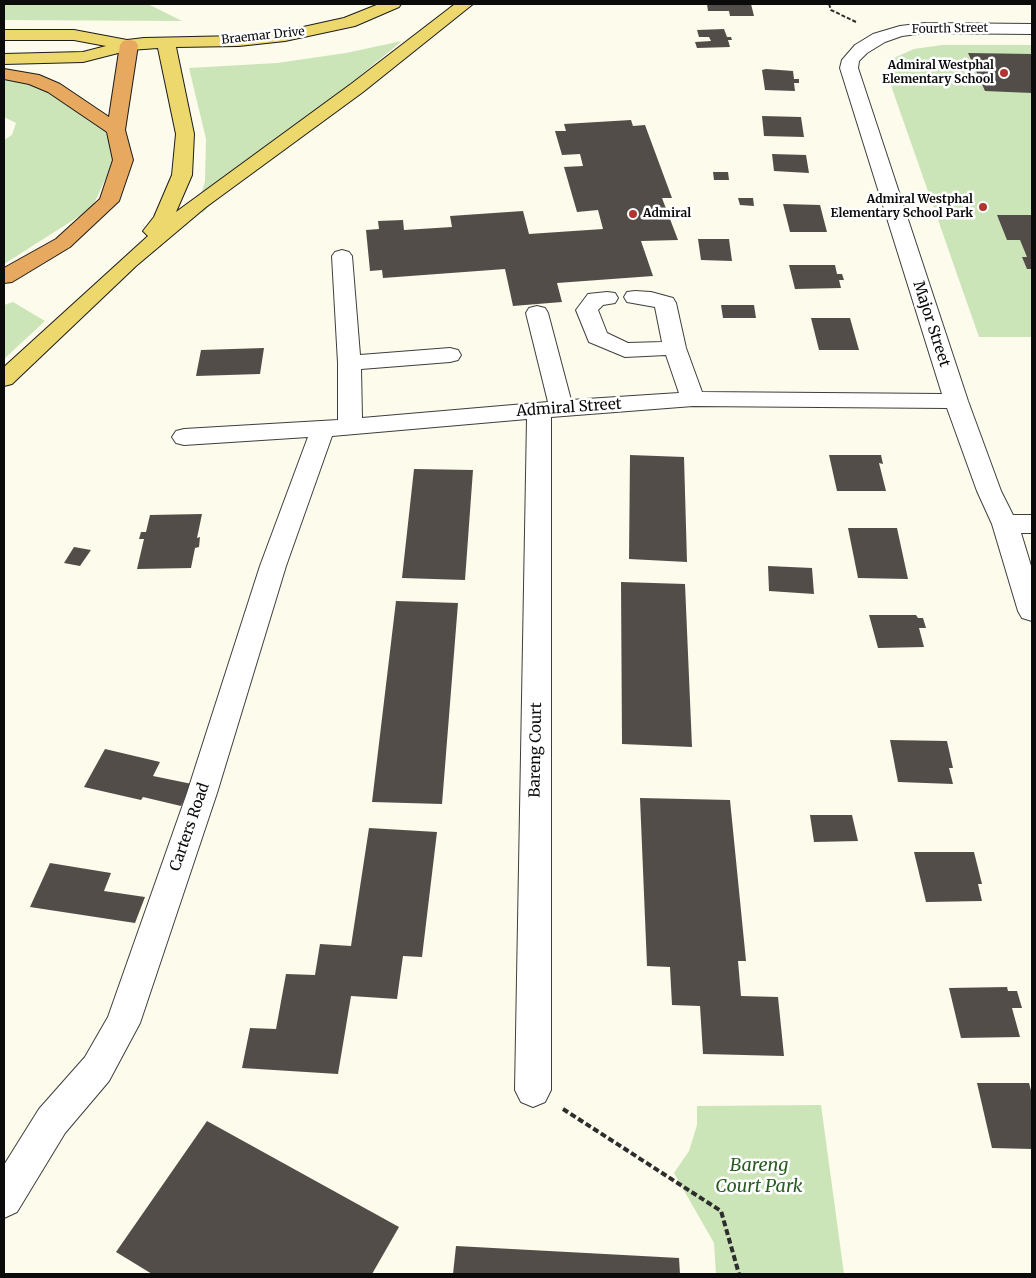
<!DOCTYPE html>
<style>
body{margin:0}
#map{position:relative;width:1036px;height:1278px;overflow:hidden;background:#fdfbeb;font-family:Merriweather,serif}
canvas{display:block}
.frame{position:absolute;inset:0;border:5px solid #0b0b0b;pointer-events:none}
</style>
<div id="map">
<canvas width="1036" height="1278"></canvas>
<div class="frame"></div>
</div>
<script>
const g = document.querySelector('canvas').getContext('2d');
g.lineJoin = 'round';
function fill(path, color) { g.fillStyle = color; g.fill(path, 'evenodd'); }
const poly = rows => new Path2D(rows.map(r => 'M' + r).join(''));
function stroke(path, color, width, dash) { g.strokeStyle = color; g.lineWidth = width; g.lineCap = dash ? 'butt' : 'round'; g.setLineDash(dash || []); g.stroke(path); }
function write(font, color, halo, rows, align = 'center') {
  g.font = font + ' Merriweather,serif'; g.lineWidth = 5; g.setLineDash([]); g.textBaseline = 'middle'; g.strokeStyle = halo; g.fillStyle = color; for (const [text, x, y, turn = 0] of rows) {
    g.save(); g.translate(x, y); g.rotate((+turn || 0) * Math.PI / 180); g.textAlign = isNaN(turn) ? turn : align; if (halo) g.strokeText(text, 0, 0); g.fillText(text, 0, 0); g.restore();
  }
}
fill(poly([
 [4,4,148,4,182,21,4,20],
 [402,41,284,138,202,213,199,203,205,181,206,139,189,68,277,63,346,53],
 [942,45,1032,45,1032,337,979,337,888,77,888,69,896,57,914,49],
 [4,76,20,77,53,86,80,96,106,120,115,158,92,208,4,264,4,140,12,135,16,123,4,117],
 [13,302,45,321,4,359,4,305],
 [821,1105,844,1274,716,1274,714,1243,674,1173,689,1151,697,1125,697,1106]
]), '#cbe4b8');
fill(poly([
 [707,4,751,4,754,16,730,16,729,11,708,11],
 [724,29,727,37,731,37,732,40,728,40,730,47,697,48,695,42,711,41,709,37,699,37,697,30],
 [968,53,1032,54,1032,93,985,91],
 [766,69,793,71,794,79,799,79,799,83,794,83,795,91,765,90,762,70],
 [762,116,801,117,804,137,764,136],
 [631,120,633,126,645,125,672,198,662,198,678,240,641,241,653,276,557,283,562,302,513,306,505,269,383,278,382,270,370,271,366,230,379,229,378,221,403,220,404,230,452,227,450,216,523,211,529,234,603,229,598,210,577,212,564,167,583,166,580,154,562,155,555,131,566,131,564,124],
 [772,154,806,155,809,173,774,171],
 [713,172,728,172,729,180,714,180],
 [738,198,753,198,754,206,740,205],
 [783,204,820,205,827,232,790,232],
 [997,215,1032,215,1032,269,1027,269,1022,257,1027,257,1020,240,1007,240],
 [698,239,729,239,732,261,701,260],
 [789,265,835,265,837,274,842,274,844,280,839,280,841,288,795,289],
 [721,305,754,305,756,318,723,318],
 [811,318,850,318,859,350,819,350],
 [264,348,260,374,196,376,201,350],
 [630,455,684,457,687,562,629,559],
 [829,455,881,455,883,464,879,463,886,491,837,491],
 [414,469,473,470,465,580,402,578],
 [202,514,197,538,200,537,199,547,195,548,191,568,137,569,144,539,139,539,141,532,146,532,150,515],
 [848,528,897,528,908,579,858,578],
 [74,547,91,550,80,566,64,563],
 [768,566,812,568,814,594,769,591],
 [621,582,685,584,692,747,622,744],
 [396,601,458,603,442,804,372,802],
 [869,615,916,615,918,618,923,618,926,628,919,628,924,647,878,648],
 [890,740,947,741,953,768,949,768,953,784,898,782],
 [105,749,160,762,153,776,192,784,181,806,143,797,141,800,84,787],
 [640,798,730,800,746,961,738,961,741,996,778,997,784,1056,703,1054,700,1006,672,1005,670,967,647,966],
 [810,815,852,815,858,841,814,842],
 [369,828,437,832,422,957,403,956,397,999,351,996,338,1074,242,1068,250,1028,276,1029,286,974,315,975,320,944,351,946],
 [914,852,974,852,982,884,978,884,982,901,926,902],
 [50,863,111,873,104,891,145,897,135,923,30,907],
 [1007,987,1008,991,1017,991,1022,1008,1012,1008,1020,1037,961,1038,949,988],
 [977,1083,1029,1083,1032,1094,1032,1149,992,1148],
 [207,1121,399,1227,372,1274,152,1274,116,1252],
 [456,1246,679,1258,680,1274,453,1274]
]), '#534d49');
const minor = poly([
 [925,23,1032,24,1032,34,925,33,902,36,885,42,867,53,859,61,858,68,968,401,1001,491,1013,515,1032,515,1032,533,1021,533,1032,569,1032,621,1022,618,1018,611,992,524,977,491,947,408,693,406,551,417,551,1090,545,1102,533,1107,521,1102,515,1090,527,419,332,436,286,566,217,793,140,1023,109,1081,65,1133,17,1212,4,1218,4,1165,39,1109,85,1057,108,1017,187,793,260,566,308,437,184,445,176,443,172,437,176,431,184,429,338,420,338,363,332,256,335,252,342,250,349,252,352,256,360,355,450,348,458,350,461,355,458,360,450,362,361,369,362,418,548,402,526,313,529,308,537,306,545,308,548,313,571,400,679,393,666,355,625,357,589,342,576,310,588,294,607,292,615,293,618,298,615,303,603,305,598,310,607,333,628,343,662,342,655,307,627,302,624,297,627,292,635,291,651,292,673,298,676,303,686,348,702,392,942,394,840,68,842,60,855,45,873,34,900,26,925,23]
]);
const major = poly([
 [379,4,401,4,399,7,355,26,285,41,239,46,176,47,194,134,192,175,176,212,351,84,455,4,473,4,363,92,206,207,136,266,12,384,4,386,4,367,148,236,143,231,154,217,172,175,176,134,158,48,130,50,83,62,4,64,4,54,83,52,106,46,74,40,4,40,4,30,74,30,127,40,144,38,239,36,285,31,344,18,379,4]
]);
const highway = poly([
 [129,40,135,41,138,45,125,130,133,160,119,201,70,247,12,282,4,283,4,268,56,239,100,199,113,160,107,132,48,92,29,84,4,79,4,69,39,75,60,84,109,117,120,45,123,41,129,40]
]);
stroke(minor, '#3e3e3e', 2);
stroke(major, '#1c1c1c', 2);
stroke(highway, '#1c1c1c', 2);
stroke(poly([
 [829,4,831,10,856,22]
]), '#2d2d2d', 2, [4, 2]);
stroke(poly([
 [563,1109,721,1211,739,1274]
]), '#2d2d2d', 4, [6, 3]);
fill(minor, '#fff');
fill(major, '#ecd86c');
fill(highway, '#e7a95f');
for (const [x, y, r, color] of [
 [1004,73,5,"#ae3530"],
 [983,207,5,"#ae3530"],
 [633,214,5,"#ae3530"]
]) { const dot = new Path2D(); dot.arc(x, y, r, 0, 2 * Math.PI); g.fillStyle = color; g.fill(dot); stroke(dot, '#fff', 2); }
write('12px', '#0b0b0b', '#fff', [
 ["Fourth Street",950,29,-1],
 ["Braemar Drive",263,36,-6]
]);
write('bold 12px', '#0b0b0b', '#fff', [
 ["Admiral Westphal",994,66],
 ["Elementary School",994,80],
 ["Admiral Westphal",973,200],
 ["Elementary School Park",973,214],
 ["Admiral",643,214,"left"]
], 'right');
write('15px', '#0b0b0b', '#fff', [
 ["Major Street",931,324,72],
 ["Admiral Street",569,408,-4],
 ["Bareng Court",536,750,-89],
 ["Carters Road",190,827,-71]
]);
write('italic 18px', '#295c22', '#fff', [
 ["Bareng",759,1166],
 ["Court Park",759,1187]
]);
</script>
